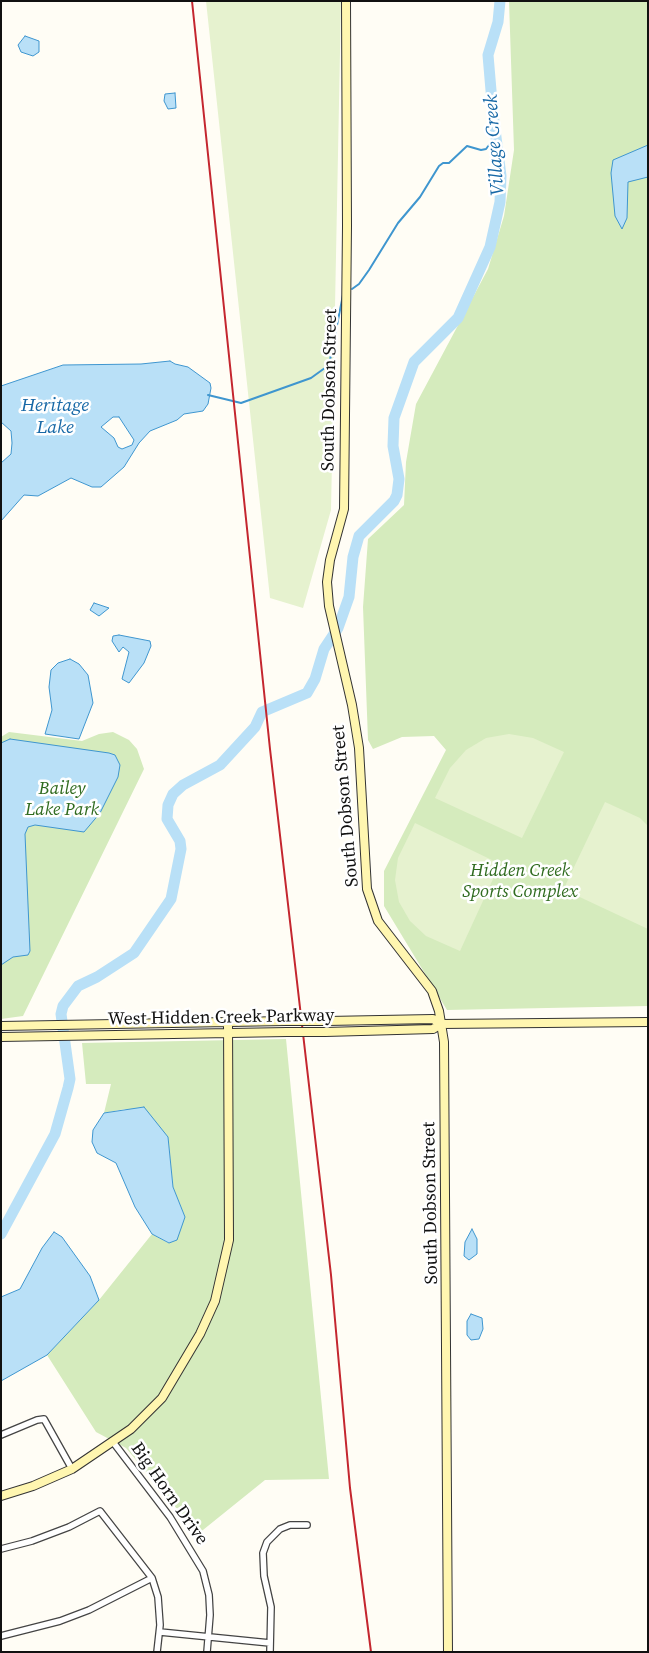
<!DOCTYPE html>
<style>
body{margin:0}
#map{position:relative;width:649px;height:1653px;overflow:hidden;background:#fffdf5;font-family:"Source Serif 4",serif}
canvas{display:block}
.frame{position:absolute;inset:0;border:2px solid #111;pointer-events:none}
</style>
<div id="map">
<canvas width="649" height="1653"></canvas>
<div class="frame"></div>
</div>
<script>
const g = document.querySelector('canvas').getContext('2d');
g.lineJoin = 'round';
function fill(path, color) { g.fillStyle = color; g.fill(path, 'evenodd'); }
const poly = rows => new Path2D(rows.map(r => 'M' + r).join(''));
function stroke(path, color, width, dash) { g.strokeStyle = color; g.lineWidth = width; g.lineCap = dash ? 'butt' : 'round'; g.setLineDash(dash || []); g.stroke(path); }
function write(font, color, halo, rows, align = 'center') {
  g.font = font + ' "Source Serif 4",serif'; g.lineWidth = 5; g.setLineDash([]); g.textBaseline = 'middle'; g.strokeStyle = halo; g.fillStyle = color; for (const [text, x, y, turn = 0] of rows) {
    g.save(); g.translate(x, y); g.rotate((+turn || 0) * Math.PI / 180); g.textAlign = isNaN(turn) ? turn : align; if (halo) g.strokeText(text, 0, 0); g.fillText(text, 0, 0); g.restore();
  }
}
fill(poly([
 [509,1,648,1,648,1006,447,1010,384,906,384,871,446,750,434,736,402,737,373,749,368,740,363,607,368,539,404,505,406,462,416,404,488,269,504,216,514,150],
 [9,732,82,741,99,734,113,732,129,740,137,749,144,769,23,1016,1,1019,1,737],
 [286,1039,329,1479,265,1480,198,1534,126,1448,96,1432,47,1355,99,1300,152,1234,168,1243,185,1217,173,1187,168,1137,125,1109,104,1113,111,1084,86,1084,82,1043]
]), '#d5ebbd');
fill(poly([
 [206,1,341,1,331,510,303,608,270,598],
 [509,734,533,738,564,752,522,838,435,798,450,768,466,750,486,738],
 [605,802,640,818,648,826,648,929,569,892,567,889,566,884],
 [415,823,494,861,499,866,460,951,426,936,410,921,399,902,395,880,398,858]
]), '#e6f2cf');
const water = poly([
 [25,36,39,41,39,52,33,56,21,52,18,45,25,36],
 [175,93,176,108,168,109,164,101,165,94,175,93],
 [648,145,648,177,628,182,627,218,622,229,615,216,611,173,613,160,648,145],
 [170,361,175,364,188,367,210,383,211,388,208,404,203,411,184,414,177,420,150,431,139,443,124,467,101,487,92,487,71,478,38,496,24,495,1,521,1,463,11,454,12,443,11,431,1,422,1,386,63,365,141,364,170,361],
 [119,417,134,440,132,445,122,449,118,447,114,438,101,427,113,417,119,417],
 [94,603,109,608,99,616,90,610,94,603],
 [119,635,150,641,151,646,144,663,129,683,122,679,129,652,123,647,119,652,112,641,113,636,119,635],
 [70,659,79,664,88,675,93,703,79,739,45,734,52,710,49,687,51,670,58,663,70,659],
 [10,739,109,753,115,755,120,765,118,777,100,813,84,832,35,825,28,827,25,834,30,951,28,955,13,957,1,965,1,743,10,739],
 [144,1107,168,1137,173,1187,185,1217,177,1240,169,1243,152,1234,135,1207,116,1163,97,1153,92,1142,93,1130,104,1113,144,1107],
 [472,1229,477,1239,477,1254,469,1260,464,1256,465,1242,472,1229],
 [54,1232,62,1237,90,1276,99,1300,47,1355,1,1381,1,1297,20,1289,42,1248,54,1232],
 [471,1314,482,1318,483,1329,479,1339,471,1340,467,1335,467,1321,471,1314]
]);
fill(water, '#b9e0f7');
stroke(water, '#3f96cf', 1);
stroke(poly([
 [352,289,359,284,369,270,398,223,420,197,439,166,443,163,449,163,467,146,481,150,486,149,496,136],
 [208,395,241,403,311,378,329,365,343,295]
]), '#3f96cf', 2);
stroke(poly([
 [1,1234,55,1134,68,1088,70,1079,61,1014,63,1006,78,986,97,977,134,953,171,899,181,849,180,841,167,819,168,805,173,794,183,785,220,765,255,727,262,712,307,693,315,679,324,649,338,628,349,597,353,557,359,536,394,501,397,495,399,479,393,446,394,418,414,362,458,318,490,247,500,202,501,176,493,114,488,55,498,22,500,1]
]), '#b9e0f7', 11);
const street = poly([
 [1,1435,37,1420,44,1419,72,1469],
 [113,1442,170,1517,203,1571,209,1595,210,1615,207,1652],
 [1,1549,32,1541,69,1527,100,1511,152,1578,158,1597,160,1625,157,1652],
 [160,1632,270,1643],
 [1,1636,60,1621,89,1610,152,1578],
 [270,1652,271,1607,264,1576,263,1553,267,1542,280,1529,290,1525,307,1525]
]);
const secondary = poly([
 [346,1,347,226,344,509,330,560,327,582,329,606,352,705,359,748,367,889,378,921,432,991,439,1011,444,1042,448,1652],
 [327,1021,433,1019,441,1024],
 [1,1026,286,1021],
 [325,1032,433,1029,441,1024,648,1022],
 [1,1037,287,1032],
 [1,1496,33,1486,72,1469,131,1429,162,1398,200,1334,215,1301,229,1240,228,1022]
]);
stroke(street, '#444', 8);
stroke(secondary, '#333', 10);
stroke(street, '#fff', 5.5);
stroke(secondary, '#fff6b0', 8);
stroke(poly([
 [192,1,270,749,331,1275,350,1488,371,1652]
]), '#c4262e', 2);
const secondaryBridge = poly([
 [286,1021,327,1021],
 [287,1032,325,1032]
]);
stroke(secondaryBridge, '#333', 10, []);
stroke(secondaryBridge, '#fff6b0', 8);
write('18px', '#111', '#fff', [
 ["South Dobson Street",330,390,-89],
 ["South Dobson Street",346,806,-95],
 ["West Hidden Creek Parkway",221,1018,-1],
 ["South Dobson Street",431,1203,-91],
 ["Big Horn Drive",169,1494,55]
]);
write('italic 18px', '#2f6b1f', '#fff', [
 ["Bailey",62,789],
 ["Lake Park",62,810],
 ["Hidden Creek",520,871],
 ["Sports Complex",520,892]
]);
write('italic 19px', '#1768a6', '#fff', [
 ["Village Creek",495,145,-94],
 ["Heritage",55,406],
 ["Lake",55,428]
]);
</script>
